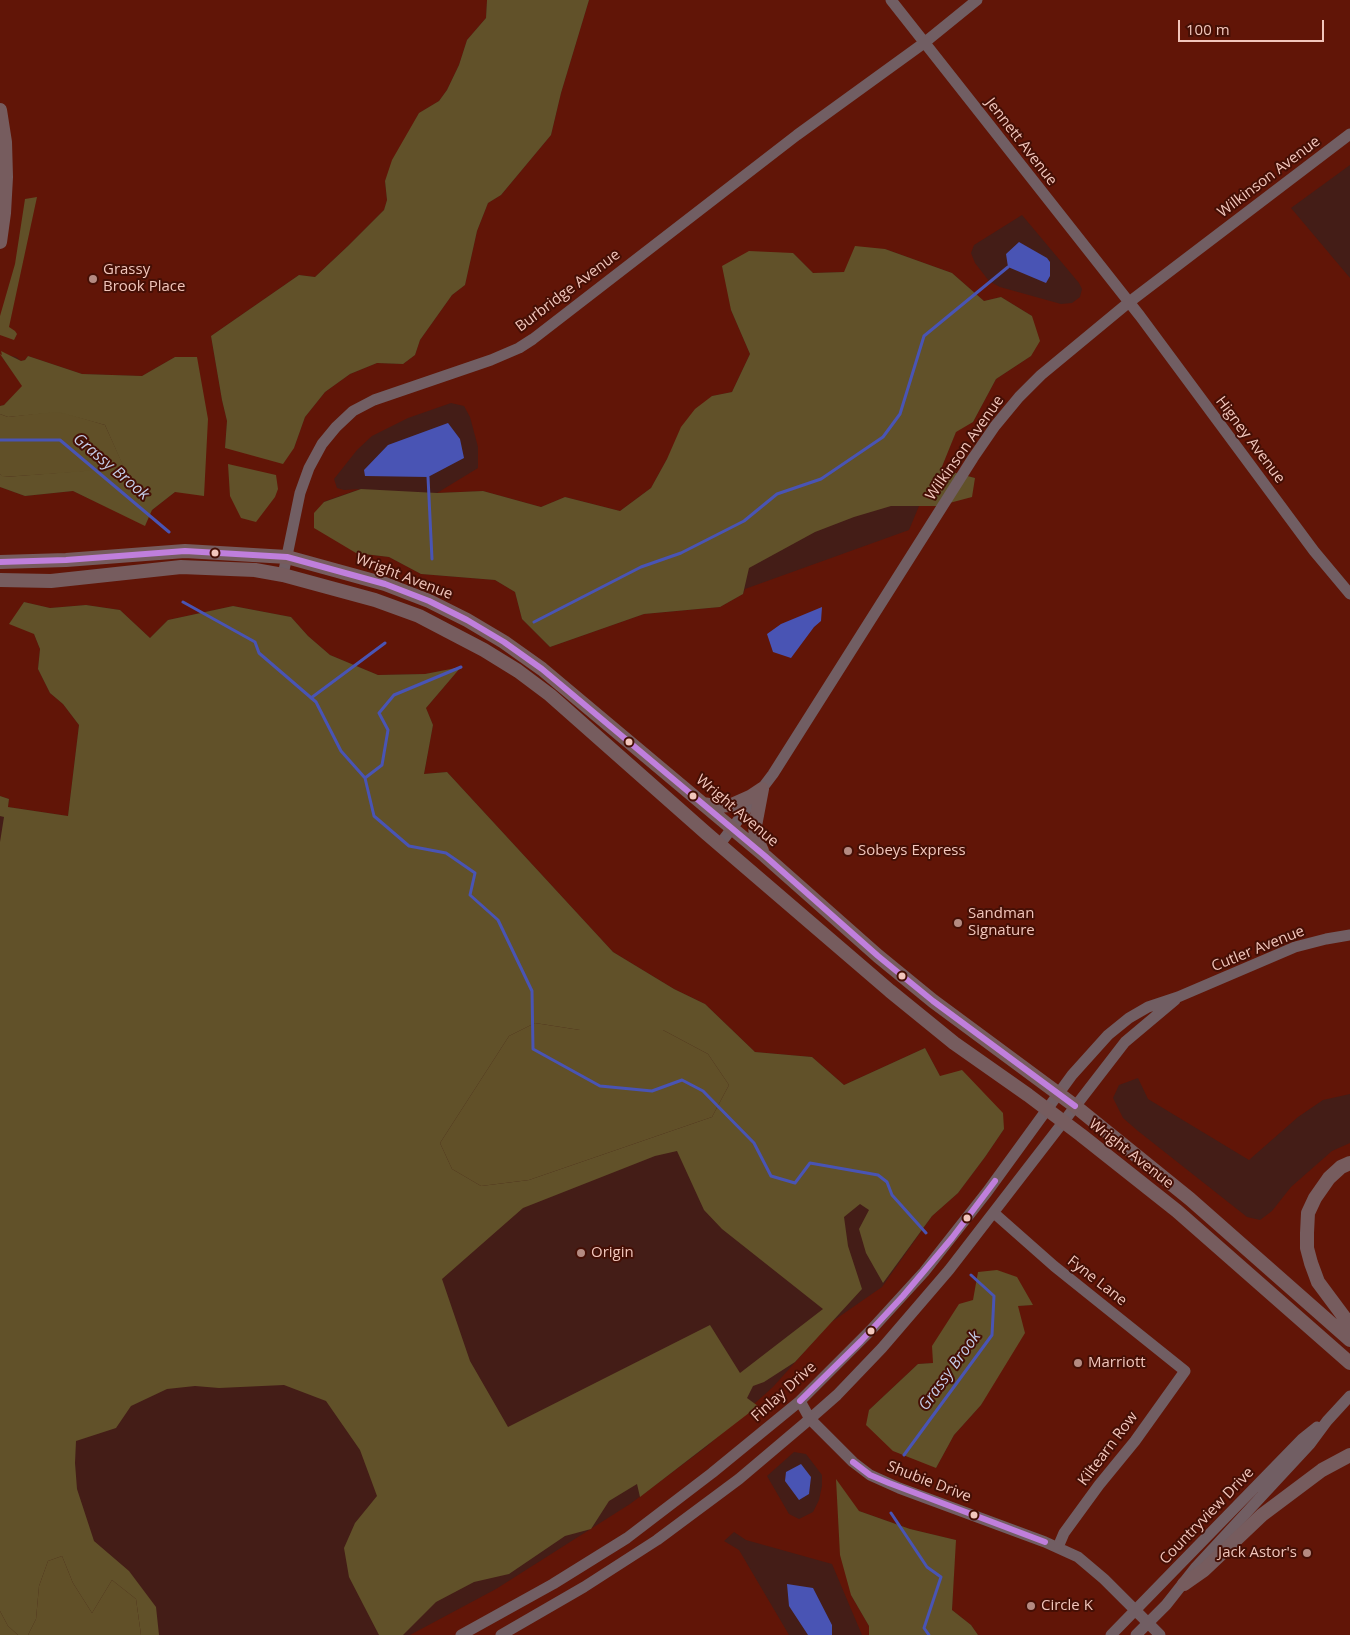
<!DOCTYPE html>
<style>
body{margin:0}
#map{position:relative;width:1350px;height:1635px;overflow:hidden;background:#441d17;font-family:"Open Sans",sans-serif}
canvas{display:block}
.scale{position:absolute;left:1178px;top:20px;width:146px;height:22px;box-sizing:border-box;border:2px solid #f2c6bc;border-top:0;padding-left:6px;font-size:15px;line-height:18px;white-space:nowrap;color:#f2c6bc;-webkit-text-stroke:4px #450f05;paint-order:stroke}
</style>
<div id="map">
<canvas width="1350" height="1635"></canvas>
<div class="scale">100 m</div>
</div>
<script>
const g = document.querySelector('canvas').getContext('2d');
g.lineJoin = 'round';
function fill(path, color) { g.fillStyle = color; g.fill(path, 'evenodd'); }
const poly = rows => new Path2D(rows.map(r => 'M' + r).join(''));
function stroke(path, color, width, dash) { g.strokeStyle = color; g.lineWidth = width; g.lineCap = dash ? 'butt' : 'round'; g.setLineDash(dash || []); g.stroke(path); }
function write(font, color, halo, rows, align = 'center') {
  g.font = font + ' "Open Sans",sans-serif'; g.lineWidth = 4; g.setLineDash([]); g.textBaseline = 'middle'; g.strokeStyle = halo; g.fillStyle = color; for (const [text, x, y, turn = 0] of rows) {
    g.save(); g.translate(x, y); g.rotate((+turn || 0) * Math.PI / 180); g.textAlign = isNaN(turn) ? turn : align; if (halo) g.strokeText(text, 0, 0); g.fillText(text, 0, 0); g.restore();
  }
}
fill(poly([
 [0,0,487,0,486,18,467,40,459,65,447,90,439,101,419,113,385,181,387,200,384,210,348,246,315,277,299,275,211,336,222,400,227,421,225,447,294,448,305,417,325,392,350,374,377,363,403,364,415,355,420,340,452,295,465,285,477,231,488,203,501,195,551,135,561,93,589,0,1350,0,1350,165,1291,208,1350,278,1350,1094,1323,1100,1298,1117,1249,1160,1148,1099,1138,1078,1119,1085,1113,1098,1123,1118,1138,1131,1247,1217,1260,1220,1272,1211,1291,1187,1332,1151,1350,1143,1350,1635,978,1635,971,1625,952,1610,955,1540,910,1529,859,1511,851,1595,869,1626,869,1635,862,1635,832,1564,746,1540,734,1532,724,1541,739,1550,789,1635,410,1635,496,1589,630,1504,706,1447,773,1387,830,1323,882,1287,932,1216,958,1193,985,1157,1004,1129,940,1076,925,1048,844,1085,812,1057,755,1052,705,1004,674,989,613,952,447,772,424,774,433,725,426,708,460,668,425,674,378,675,330,655,308,636,291,617,233,606,168,620,150,638,120,610,86,605,50,608,24,602,18,612,34,634,40,649,38,669,50,693,63,704,79,725,68,816,8,807,9,799,0,796,0,487,25,496,73,491,145,525,152,510,175,492,175,357,142,376,82,374,28,356,25,360,21,361,16,357,7,355,2,357,23,386,4,405,0,406],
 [1022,215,1079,283,1082,289,1080,297,1072,303,1061,304,1000,287,989,281,975,263,971,253,974,245],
 [885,249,952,273,984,301,1001,297,1032,316,1031,356,996,379,973,422,956,431,941,469,975,478,938,506,919,506,909,530,745,589,743,594,720,607,644,614,550,647,522,619,515,592,495,580,421,574,389,557,356,553,323,502,360,489,344,490,337,488,334,479,357,450,372,436,408,418,451,403,464,406,470,417,478,447,478,468,437,493,483,491,541,507,565,497,620,511,651,488,667,459,712,396,732,392,750,354,731,310,793,253,813,273,845,272],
 [973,1300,1032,1305,1017,1306,981,1405,954,1435,936,1468,869,1410,918,1364,933,1363],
 [794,1452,806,1454,822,1475,822,1486,819,1500,813,1512,799,1519,789,1514,767,1476]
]), '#611507');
fill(poly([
 [37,197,9,327,15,331,17,334,14,340,0,335,0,316,15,264,25,199],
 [58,411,105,425,125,469,3,477,0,474,0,414,8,417],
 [535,1023,580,1030,663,1030,708,1054,729,1085,712,1117,529,1180,481,1186,452,1169,440,1143,509,1036],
 [62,1556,73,1583,92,1613,112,1580,136,1599,141,1635,28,1635,36,1619,39,1586,48,1561],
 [0,1611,8,1626,18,1635,0,1635]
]), '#615028');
fill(poly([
 [487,0,589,0,561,93,551,135,501,195,488,203,477,231,465,285,452,295,420,340,415,355,403,364,377,363,350,374,325,392,305,417,294,448,283,464,225,448,227,421,222,400,211,336,299,275,315,277,348,246,384,210,387,200,385,181,392,160,419,113,439,101,447,90,459,65,467,40,486,18],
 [855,246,885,249,952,273,984,301,1001,297,1032,316,1040,341,1031,356,996,379,973,422,956,432,941,469,975,478,972,497,938,506,891,506,854,517,815,532,749,568,743,594,720,607,644,614,550,647,522,619,515,592,495,580,421,574,389,557,356,553,314,528,314,513,324,502,361,489,437,493,483,491,541,507,565,497,620,511,651,488,667,459,681,427,695,409,712,396,732,392,750,354,731,310,722,266,749,251,793,253,813,273,844,272],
 [1,351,21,361,25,360,28,356,82,374,142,376,175,357,197,357,208,419,204,496,175,492,152,510,145,526,73,491,25,496,0,487,0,474,4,477,124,468,105,425,58,412,8,417,0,414,0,406,4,405,22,386,0,354,2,355],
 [228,464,276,475,278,489,275,497,256,522,241,518,230,496],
 [24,602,50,608,86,605,120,610,150,638,168,620,233,606,291,617,308,636,330,655,378,675,425,674,461,667,426,708,433,725,424,774,447,772,613,952,674,989,705,1004,755,1052,812,1057,844,1085,925,1048,940,1076,962,1070,1003,1113,1004,1129,985,1157,958,1193,932,1216,883,1283,866,1253,859,1229,869,1210,860,1204,844,1217,848,1246,862,1289,795,1362,764,1382,753,1386,747,1398,758,1406,640,1497,637,1484,609,1501,591,1529,565,1536,509,1574,474,1582,436,1602,403,1635,379,1635,349,1577,344,1548,355,1523,377,1496,360,1450,326,1401,284,1385,219,1388,195,1386,167,1389,131,1406,116,1428,76,1441,75,1463,77,1489,94,1541,129,1571,156,1607,159,1635,141,1635,136,1599,112,1580,92,1613,73,1583,62,1556,48,1561,39,1586,36,1619,28,1635,18,1635,8,1626,0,1611,0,842,4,817,0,816,0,796,9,799,8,807,68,816,79,725,63,704,50,693,38,669,40,649,34,634,9,624],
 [535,1023,580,1030,663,1030,708,1054,729,1085,712,1117,529,1180,481,1186,452,1169,440,1143,509,1036],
 [677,1151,704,1210,722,1229,823,1309,740,1373,710,1325,508,1427,470,1361,442,1279,523,1208,655,1156],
 [997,1270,1017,1277,1033,1305,1018,1306,1025,1333,981,1405,954,1435,936,1468,893,1451,866,1425,869,1410,918,1364,933,1363,932,1346,959,1304,973,1300,978,1272],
 [836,1479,859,1511,910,1529,956,1540,952,1610,971,1625,978,1635,869,1635,869,1626,851,1595,840,1555]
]), '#615129');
fill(poly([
 [1019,242,1047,258,1050,262,1050,276,1046,283,1008,267,1006,254],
 [448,423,460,439,464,458,428,477,365,476,364,470,388,445],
 [822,607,821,621,814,627,791,658,773,652,767,634,781,624],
 [801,1464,811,1477,809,1494,799,1500,785,1481,786,1472],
 [787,1584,813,1588,832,1625,832,1635,808,1635,789,1606]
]), '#4954b4');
stroke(poly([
 [0,440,60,440,169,532],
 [428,477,432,559],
 [183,602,255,642,259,653,316,702,341,751,365,778,374,816,409,846,446,853,475,873,470,895,498,920,532,991,533,1049,600,1086,652,1091,682,1080,703,1091,754,1143,771,1176,795,1183,810,1163,878,1175,887,1182,892,1195,926,1233],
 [534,622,641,567,681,553,744,521,777,494,821,479,883,437,900,414,924,336,1008,267],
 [311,698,385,643],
 [365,778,382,765,388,730,379,713,394,695,461,667],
 [904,1455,992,1335,994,1296,971,1275],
 [891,1513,927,1567,941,1577,924,1628,929,1635]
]), '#4954b4', 3);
stroke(poly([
 [891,0,1140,316,1314,551,1350,594],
 [283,575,300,493,309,468,322,444,336,427,353,411,374,400,491,360,519,348,533,339,797,135,924,43,977,0],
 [720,844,773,774,973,458,995,426,1019,397,1041,375,1128,303,1350,134],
 [994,1213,1054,1266,1185,1371,1135,1441,1099,1485,1064,1533,1058,1547],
 [800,1401,810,1419,853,1462,870,1475,899,1488,1045,1542,1078,1557,1104,1579,1160,1635],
 [461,1635,553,1584,627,1538,712,1473,800,1401,871,1330,924,1272,987,1192,1072,1075,1108,1035,1129,1018,1148,1007,1178,997,1295,947,1326,939,1350,935],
 [501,1635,584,1587,657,1540,739,1479,804,1424,837,1395,882,1348,949,1270,1125,1042,1175,1000],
 [1111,1635,1302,1439,1317,1427],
 [1136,1635,1166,1605,1196,1567,1310,1444,1327,1421,1350,1396]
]), '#715e63', 11);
stroke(poly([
 [0,110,5,142,6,177,4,213,0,242],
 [0,562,66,560,185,551,287,557,385,584,429,601,467,620,504,642,542,669,765,856,878,956,933,1001,1075,1106,1190,1199,1350,1340],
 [0,580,51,581,181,567,255,570,283,575,375,600,419,616,484,650,518,671,550,695,706,833,890,991,954,1043,1028,1095,1081,1135,1177,1211,1350,1363],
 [762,789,755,826,756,838,762,851],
 [703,804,714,806,732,805,750,797,762,789],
 [1350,1163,1341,1167,1329,1178,1315,1198,1308,1213,1307,1233,1307,1248,1311,1263,1318,1282,1350,1325],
 [1184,1584,1204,1570,1262,1515,1322,1470,1350,1455]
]), '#765c5e', 14);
stroke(poly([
 [0,562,66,560,185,551,287,557,385,584,429,601,467,620,504,642,542,669,765,856,878,956,933,1001,1075,1106],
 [800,1401,861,1341,903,1296,952,1238,995,1181],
 [853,1462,870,1475,889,1483,1045,1542]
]), '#c07fdc', 6);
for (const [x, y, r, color] of [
 [93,279,5,"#b58b82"],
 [215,553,4.5,"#f2c6bc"],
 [629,742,4.5,"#f2c6bc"],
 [693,796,4.5,"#f2c6bc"],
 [848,851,5,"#b58b82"],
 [958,923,5,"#b58b82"],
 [902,976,4.5,"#f2c6bc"],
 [967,1218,4.5,"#f2c6bc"],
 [581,1253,5,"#b58b82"],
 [871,1331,4.5,"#f2c6bc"],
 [1078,1363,5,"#b58b82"],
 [974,1515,4.5,"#f2c6bc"],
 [1307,1553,5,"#b58b82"],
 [1031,1606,5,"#b58b82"]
]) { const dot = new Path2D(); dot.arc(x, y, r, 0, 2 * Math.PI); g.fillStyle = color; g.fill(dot); stroke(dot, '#450f05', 2); }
write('15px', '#f2c6bc', '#450f05', [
 ["Jennett Avenue",1021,142,52],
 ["Wilkinson Avenue",1269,177,-37],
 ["Burbridge Avenue",568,291,-37],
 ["Higney Avenue",1250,440,53],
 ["Wilkinson Avenue",965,448,-55],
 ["Wright Avenue",404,577,21],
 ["Wright Avenue",737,811,40],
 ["Cutler Avenue",1258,949,-22],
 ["Wright Avenue",1131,1154,38],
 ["Fyne Lane",1097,1281,38],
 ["Finlay Drive",784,1392,-42],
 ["Kiltearn Row",1108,1449,-53],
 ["Shubie Drive",929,1482,21],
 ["Countryview Drive",1207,1516,-46]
]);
write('15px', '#f2c6bc', '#450f05', [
 ["Grassy",103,270],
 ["Brook Place",103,287],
 ["Sobeys Express",858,851],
 ["Sandman",968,914],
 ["Signature",968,931],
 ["Origin",591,1253],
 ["Marriott",1088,1363],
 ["Jack Astor's",1297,1553,"right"],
 ["Circle K",1041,1606]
], 'left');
write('italic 16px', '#c4cce7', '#450f05', [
 ["Grassy Brook",111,467,40],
 ["Grassy Brook",950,1371,-54]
]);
</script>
